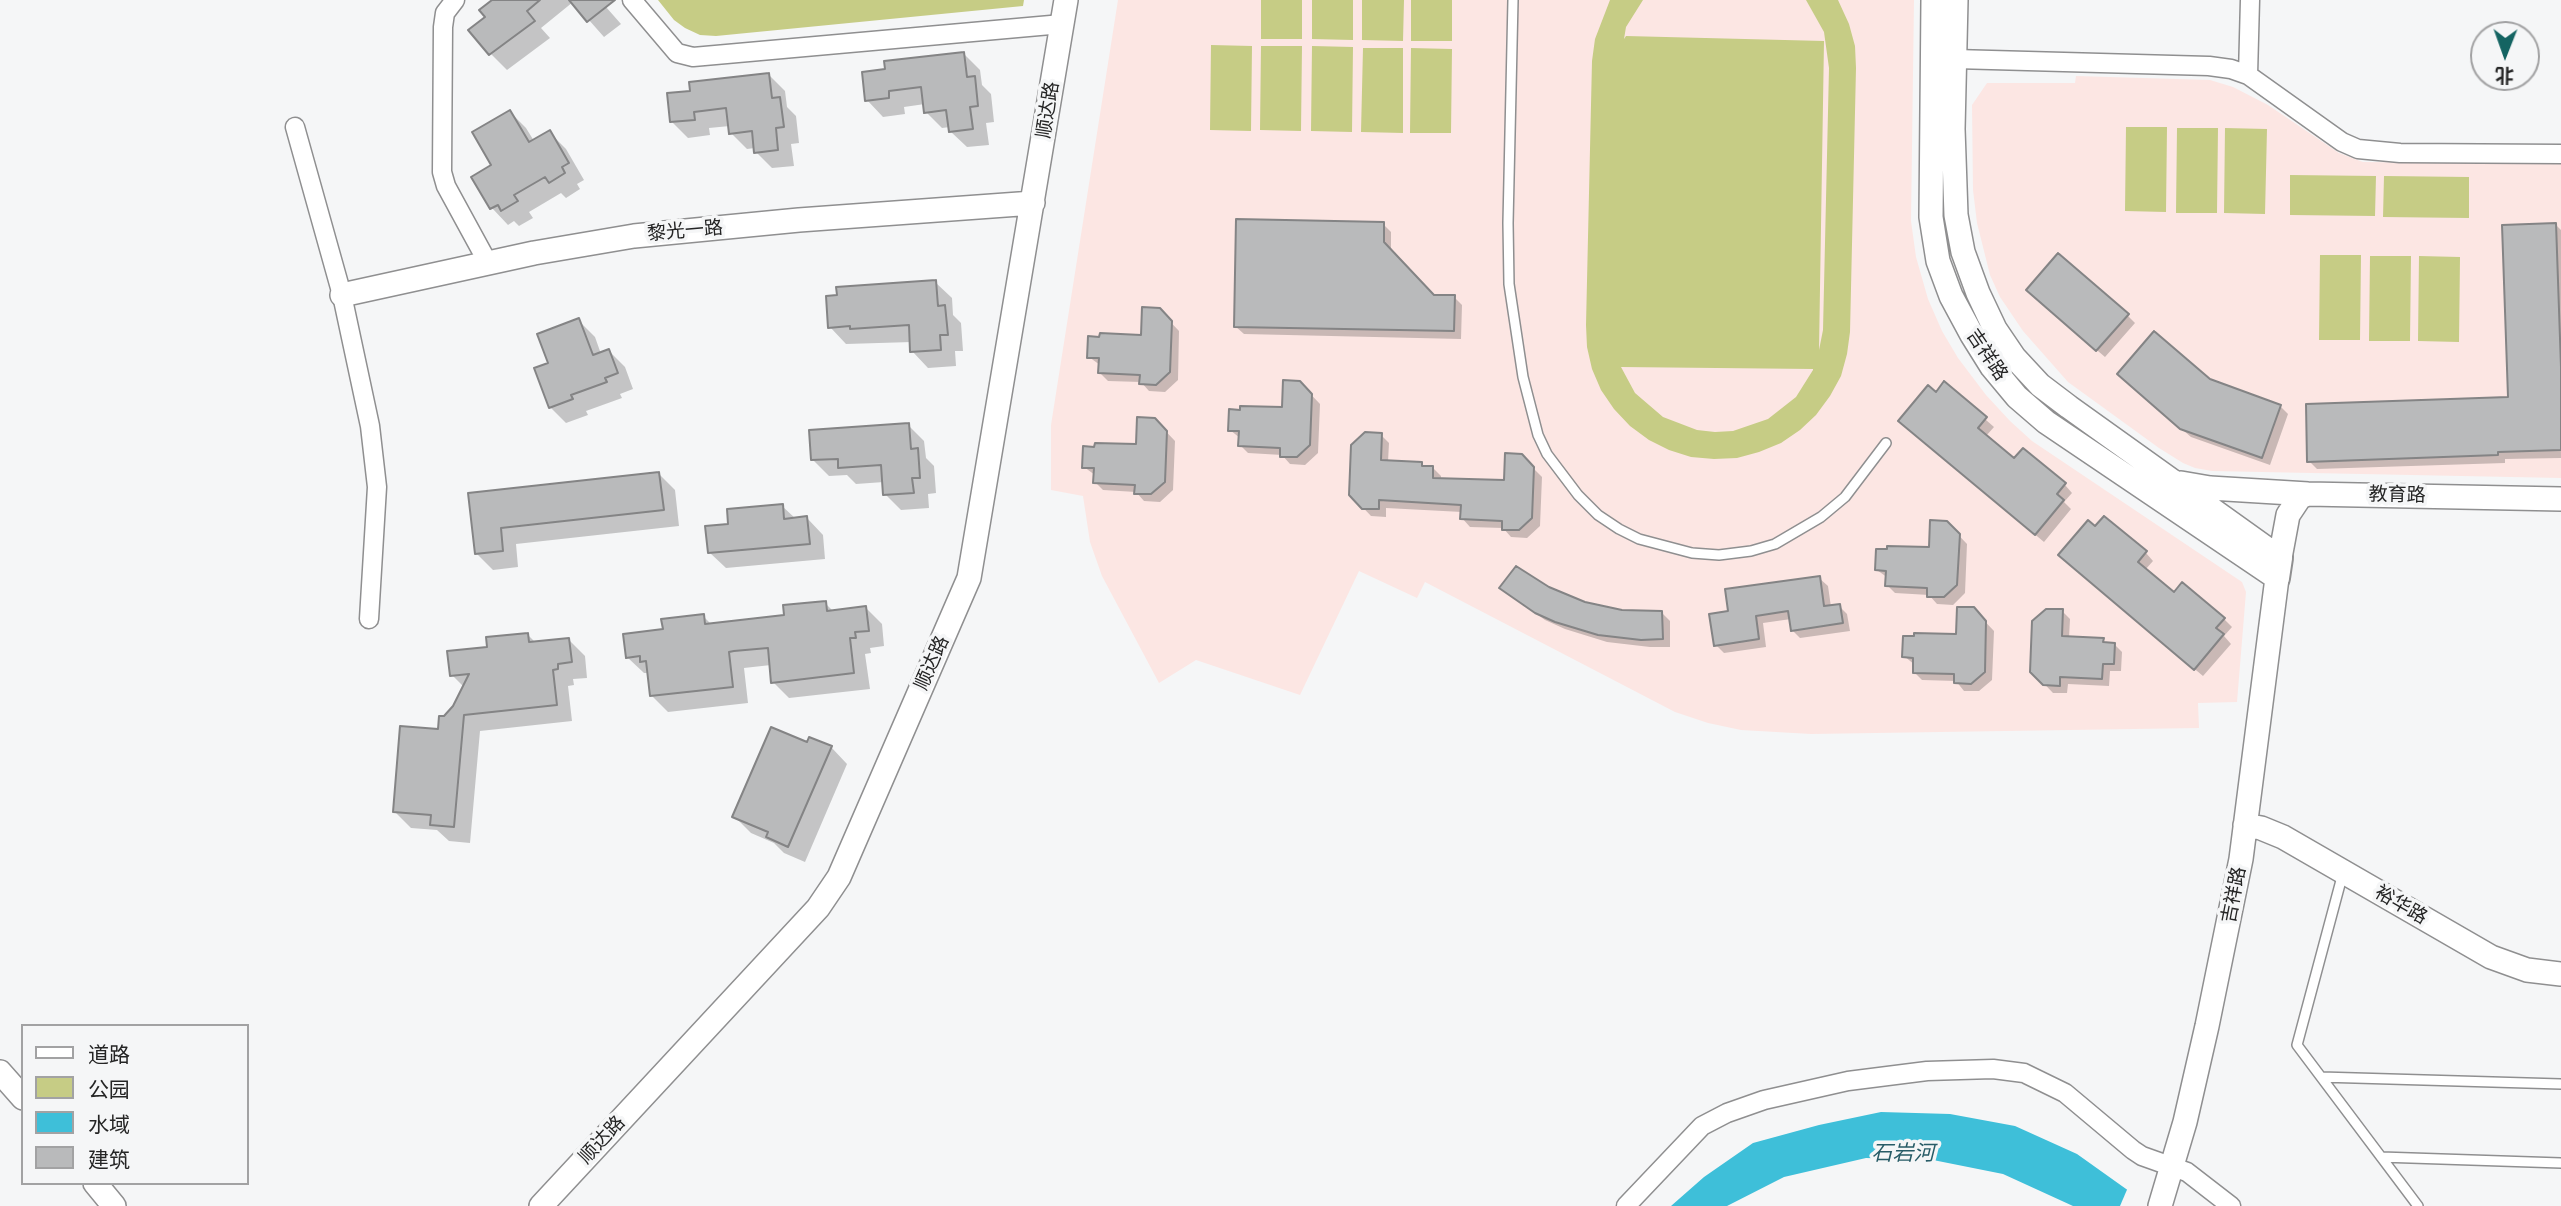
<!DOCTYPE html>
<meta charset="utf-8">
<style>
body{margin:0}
#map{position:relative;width:2561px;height:1206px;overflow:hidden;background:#f5f6f7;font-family:Inter,"Noto Sans SC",sans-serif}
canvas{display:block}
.legend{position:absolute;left:21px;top:1024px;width:228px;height:161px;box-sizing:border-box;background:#f5f6f7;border:2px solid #a2a2a3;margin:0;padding:9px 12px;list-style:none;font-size:21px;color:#252525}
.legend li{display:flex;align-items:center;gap:14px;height:35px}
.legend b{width:35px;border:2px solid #a2a2a3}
.north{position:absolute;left:2470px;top:21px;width:70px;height:70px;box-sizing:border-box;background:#f5f6f7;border:2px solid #a2a2a3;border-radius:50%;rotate:181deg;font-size:19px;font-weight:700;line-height:28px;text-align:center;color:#252525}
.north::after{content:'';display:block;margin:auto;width:24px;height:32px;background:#146462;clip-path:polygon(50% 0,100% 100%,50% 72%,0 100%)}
</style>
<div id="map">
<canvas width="2561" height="1206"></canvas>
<ul class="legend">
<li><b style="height:9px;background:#fff"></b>道路</li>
<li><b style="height:19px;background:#c6cc85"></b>公园</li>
<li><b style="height:19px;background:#3ebfd9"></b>水域</li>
<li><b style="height:19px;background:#b9babb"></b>建筑</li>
</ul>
<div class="north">北</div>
</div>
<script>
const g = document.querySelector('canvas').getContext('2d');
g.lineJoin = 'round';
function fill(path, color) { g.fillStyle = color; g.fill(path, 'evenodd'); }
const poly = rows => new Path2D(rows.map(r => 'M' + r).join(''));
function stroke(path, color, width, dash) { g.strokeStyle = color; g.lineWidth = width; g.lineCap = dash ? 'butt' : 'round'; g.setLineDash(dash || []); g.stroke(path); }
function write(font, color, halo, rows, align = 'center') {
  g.font = font + ' Inter,"Noto Sans SC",sans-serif'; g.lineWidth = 7; g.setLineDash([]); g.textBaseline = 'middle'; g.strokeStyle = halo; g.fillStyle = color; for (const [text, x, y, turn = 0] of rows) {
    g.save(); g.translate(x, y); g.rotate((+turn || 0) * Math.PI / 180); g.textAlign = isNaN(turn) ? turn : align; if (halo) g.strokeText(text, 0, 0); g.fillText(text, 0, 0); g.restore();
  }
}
fill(poly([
 [1118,0,1914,0,1911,221,1916,257,1928,299,1942,331,1958,358,1986,395,2010,421,2032,441,2242,582,2246,592,2237,702,2198,703,2199,728,1811,734,1741,730,1708,723,1675,712,1425,582,1417,598,1359,571,1300,695,1196,660,1159,683,1102,576,1090,542,1083,496,1051,490,1051,425],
 [2076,76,2210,80,2233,87,2268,105,2339,153,2363,162,2561,164,2561,478,2212,471,2195,468,2183,463,2159,448,2068,382,2023,331,2000,297,1990,275,1977,223,1973,190,1972,105,1987,83,2075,83]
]), '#fce6e3');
fill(poly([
 [658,0,1024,0,1023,6,716,36,700,35,685,28,674,20],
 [1261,0,1302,0,1302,39,1261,39],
 [1312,0,1353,0,1353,40,1312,39],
 [1362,0,1404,0,1403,41,1362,40],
 [1411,0,1452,0,1452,41,1411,41],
 [1610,0,1643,0,1626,27,1624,39,1626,36,1824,41,1819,350,1823,330,1829,68,1824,32,1806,0,1838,0,1849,24,1855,46,1856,68,1850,332,1847,354,1841,376,1830,396,1816,415,1800,430,1781,443,1759,452,1737,458,1714,459,1691,457,1669,450,1649,440,1630,426,1614,409,1601,390,1592,369,1587,347,1586,325,1592,61,1595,39],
 [1621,367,1813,369,1813,370,1796,397,1768,419,1733,431,1715,432,1697,430,1663,417,1635,393],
 [1211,45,1252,46,1251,131,1210,130],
 [1261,46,1302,46,1301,131,1260,130],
 [1312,46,1353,47,1352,132,1311,131],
 [1363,48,1403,48,1403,133,1361,132],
 [1411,48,1452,49,1451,133,1410,133],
 [2126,127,2167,127,2166,212,2125,211],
 [2177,128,2218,128,2217,213,2176,213],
 [2225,128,2267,129,2265,214,2224,213],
 [2290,175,2376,176,2375,216,2290,215],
 [2384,176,2469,177,2469,218,2383,217],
 [2320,255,2361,255,2360,340,2319,340],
 [2370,256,2411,256,2410,341,2369,341],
 [2419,256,2460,257,2459,342,2418,341]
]), '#c6cc85');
fill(poly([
 [1881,1112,1950,1114,2015,1126,2077,1154,2150,1206,2073,1206,2003,1174,1933,1160,1866,1158,1784,1177,1727,1206,1671,1206,1704,1177,1753,1143,1819,1125]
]), '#3ebfd9');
fill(poly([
 [2129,1185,2153,1203,2154,1206,2120,1206]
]), '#f5f6f7');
fill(poly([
 [495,0,611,0,613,2,606,7,621,24,604,37,573,2,541,28,550,38,507,70,490,53,487,17],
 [963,53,980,70,982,85,991,94,994,122,986,123,989,145,967,147,950,131,950,127,942,128,926,112,925,104,904,107,905,114,883,117,867,100],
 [769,75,785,91,787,107,796,116,799,143,791,144,794,166,772,168,756,152,755,148,747,149,731,133,730,126,709,128,710,135,688,138,672,122,692,92],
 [510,112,526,128,534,141,549,132,566,149,584,180,577,184,580,189,566,198,561,193,529,212,533,218,519,226,514,221,508,225,492,208,473,177,493,165],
 [1383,224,1391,232,1391,252,1434,297,1454,297,1462,305,1461,339,1244,334,1235,326],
 [2555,224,2561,230,2561,458,2505,459,2505,463,2317,469,2309,461,2510,399],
 [935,282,952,298,953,315,961,323,963,351,955,351,956,366,928,368,912,351,912,342,846,344,830,327],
 [2036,298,2127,315,2135,323,2105,357],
 [1159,310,1179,331,1178,380,1165,392,1149,391,1141,382,1108,381,1100,373,1100,365,1089,357,1143,336],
 [578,320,595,337,601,354,609,351,625,367,633,389,620,394,622,398,586,411,588,415,566,423,550,407,550,364],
 [2209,381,2280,406,2288,414,2270,465,2191,437,2127,382],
 [1299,382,1320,404,1318,453,1305,465,1290,464,1282,455,1248,453,1240,445,1240,438,1230,430,1283,409],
 [1945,384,1994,427,1986,436,2014,461,2065,485,2072,493,2064,502,2071,509,2044,542,1909,429],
 [1154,419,1175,441,1173,490,1160,502,1144,501,1136,492,1103,490,1095,482,1095,475,1084,467,1138,446],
 [908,425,924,441,926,458,934,466,936,493,928,494,929,508,901,510,885,494,884,482,856,484,847,475,829,476,813,460],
 [1381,435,1389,443,1388,462,1422,464,1426,468,1433,468,1441,476,1441,480,1505,482,1521,456,1542,477,1540,526,1527,538,1511,537,1503,528,1470,527,1462,518,1462,512,1386,508,1386,517,1371,516,1351,495],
 [659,474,675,490,679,526,516,544,518,567,493,570,476,553,470,494],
 [782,506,796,519,807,518,823,535,825,559,726,568,709,552,730,526],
 [1946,522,1967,544,1965,593,1953,605,1937,604,1929,595,1895,593,1887,585,1888,578,1877,570,1931,549],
 [2146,553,2153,561,2145,570,2174,595,2224,619,2232,627,2224,636,2231,644,2203,676,2068,563],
 [1819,578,1828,586,1831,607,1839,606,1847,614,1850,631,1800,638,1792,630,1791,619,1763,623,1766,647,1724,653,1716,645,1730,613],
 [1501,588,1548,589,1584,604,1622,612,1662,613,1670,621,1670,647,1650,647,1607,642,1565,629,1545,620],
 [825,603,834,612,866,608,882,624,884,646,870,648,871,653,865,654,870,689,789,698,773,682,771,665,744,668,748,703,668,712,652,696,649,673,644,673,627,657,664,630,703,616,712,625,786,617],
 [1973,609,1994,631,1992,680,1979,691,1964,691,1956,681,1922,680,1914,672,1915,665,1904,656,1957,636],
 [2062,611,2070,619,2069,638,2103,640,2107,644,2114,644,2122,652,2121,671,2110,671,2109,686,2068,684,2067,693,2053,693,2032,671],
 [527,634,536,643,568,639,585,656,587,678,573,679,574,685,568,686,572,721,480,731,470,843,449,841,437,830,411,828,394,811,440,731,445,718,455,707,464,687,452,675,489,648],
 [808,744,831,747,847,764,805,862,784,853,774,843,751,833,735,817]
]), '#0003');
const building = poly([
 [492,0,540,0,527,11,535,21,489,55,468,30,485,17,479,10,492,0],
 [569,0,615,0,587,22,569,0],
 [964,52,967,77,975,76,978,106,970,107,973,129,949,132,946,110,924,113,921,87,889,91,889,98,865,101,862,72,885,69,884,61,964,52],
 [769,73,772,98,780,97,784,127,776,128,778,150,754,153,752,131,729,134,726,108,694,112,695,120,670,122,667,93,690,91,689,82,769,73],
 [510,110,529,142,550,130,569,163,562,167,565,173,549,183,545,177,514,195,518,201,501,211,498,205,490,209,471,177,491,165,472,132,510,110],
 [1236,219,1384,222,1384,242,1434,295,1455,295,1454,331,1234,327,1236,219],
 [2556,223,2561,367,2561,450,2498,452,2498,455,2307,462,2306,404,2508,397,2502,225,2556,223],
 [2058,253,2129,314,2096,351,2026,290,2058,253],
 [936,280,938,306,945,305,948,335,940,335,941,350,910,352,909,325,850,329,850,326,828,328,826,296,837,295,836,287,936,280],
 [1142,307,1160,308,1172,321,1170,372,1156,385,1139,384,1140,375,1098,373,1099,358,1087,358,1088,336,1099,337,1100,333,1141,335,1142,307],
 [579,318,593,355,609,349,618,373,605,378,607,382,571,395,573,399,549,408,534,368,548,363,537,334,579,318],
 [2154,331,2210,379,2281,405,2262,458,2180,429,2117,374,2154,331],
 [1283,380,1300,381,1312,394,1310,445,1297,457,1280,457,1280,448,1238,446,1239,431,1228,431,1229,409,1240,410,1240,406,1282,407,1283,380],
 [1944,381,1987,417,1978,428,2014,458,2023,448,2066,483,2057,494,2064,500,2035,535,1898,421,1928,385,1936,392,1944,381],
 [1137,417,1155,418,1167,431,1165,482,1151,494,1134,494,1135,485,1093,483,1094,468,1082,468,1083,446,1094,447,1095,443,1136,444,1137,417],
 [909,423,911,449,918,448,920,478,912,478,914,493,883,495,881,465,838,468,838,459,811,460,809,430,909,423],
 [1365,432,1382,433,1381,460,1422,462,1422,466,1433,466,1433,478,1504,480,1505,453,1522,454,1534,467,1532,518,1519,530,1502,530,1502,521,1460,519,1461,505,1379,500,1379,509,1362,509,1349,495,1351,445,1365,432],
 [659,472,664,510,501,528,503,551,475,554,468,493,659,472],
 [783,504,784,519,807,516,810,544,708,553,705,526,728,524,727,509,783,504],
 [2104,516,2147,551,2138,562,2174,592,2182,582,2225,618,2216,628,2224,634,2194,670,2058,555,2088,520,2095,526,2104,516],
 [1930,520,1947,521,1960,534,1957,585,1944,597,1927,597,1927,588,1885,586,1886,571,1875,570,1876,549,1887,549,1887,546,1929,547,1930,520],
 [1516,566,1549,587,1585,602,1622,610,1662,611,1663,639,1641,640,1598,635,1555,622,1535,613,1499,588,1516,566],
 [1820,576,1824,606,1840,604,1843,623,1791,631,1788,611,1756,616,1759,639,1714,646,1709,614,1728,611,1725,589,1820,576],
 [826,601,827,611,866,606,869,631,855,632,856,638,850,638,854,673,771,683,768,648,734,651,729,652,733,687,650,696,646,661,640,662,640,656,626,658,623,634,663,629,661,619,704,614,705,624,784,615,783,605,826,601],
 [1957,607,1974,607,1986,621,1985,672,1971,684,1954,683,1954,674,1913,673,1913,658,1902,657,1903,636,1914,636,1914,633,1956,634,1957,607],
 [2046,609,2063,609,2062,636,2104,638,2103,642,2115,643,2114,664,2103,664,2102,679,2060,677,2060,686,2043,685,2030,672,2032,621,2046,609],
 [528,633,529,642,569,638,572,662,558,664,558,669,553,670,557,705,464,715,454,827,430,825,431,815,393,812,400,726,438,729,439,716,444,716,453,706,469,674,450,676,447,651,487,647,486,637,528,633],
 [771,727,807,742,809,737,832,746,788,847,766,837,768,832,732,817,771,727]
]);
fill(building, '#b9babb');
stroke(building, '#848485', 2);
const service = poly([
 [1513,0,1508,223,1509,284,1523,377,1538,435,1547,454,1578,495,1598,515,1619,529,1639,539,1692,553,1719,555,1751,551,1775,544,1821,517,1845,497,1886,443],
 [2343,873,2297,1045,2418,1206],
 [2321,1077,2561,1084],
 [2381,1157,2561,1163]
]);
const minor = poly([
 [455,0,445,13,443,27,442,172,446,186,488,263],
 [632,0,677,53,693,57,1062,24],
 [1955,59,2209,66,2231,69,2248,75,2342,142,2358,149,2400,153,2561,154],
 [2248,75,2250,0],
 [295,127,342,295,370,426,377,487,369,619],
 [1626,1206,1702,1126,1727,1113,1764,1100,1848,1081,1927,1071,1993,1069,2024,1073,2065,1093,2133,1150,2142,1156,2187,1172,2231,1206]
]);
const tertiary = poly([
 [1933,0,1931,217,1938,261,1951,296,1972,335,1992,367,2017,397,2046,422,2277,578,2241,859,2207,1026,2185,1122,2160,1206],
 [1956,0,1953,129,1956,215,1963,252,1978,293,1995,329,2014,357,2040,385,2069,407,2280,558,2288,515,2300,497,2308,494],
 [342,295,534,253,634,236,799,220,1033,203],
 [2181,483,2210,488,2308,494,2561,499],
 [2245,825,2261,828,2283,837,2491,957,2527,970,2561,974],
 [0,1072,23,1098],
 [95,1183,114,1206],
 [541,1206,818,908,839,877,969,578,1066,0]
]);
const secondary = poly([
 [2277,578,2280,558]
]);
stroke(service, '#8f8f90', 12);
stroke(minor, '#8f8f90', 21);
stroke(tertiary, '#8f8f90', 26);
stroke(secondary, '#8f8f90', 28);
stroke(service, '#fff', 9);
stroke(minor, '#fff', 18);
stroke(tertiary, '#fff', 23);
stroke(secondary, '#fff', 24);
write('19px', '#252525', '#f5f6f7', [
 ["顺达路",1048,110,-81],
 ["黎光一路",685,231,-5],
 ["吉祥路",1987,355,56],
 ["教育路",2397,495,1],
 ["顺达路",932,663,-66],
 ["吉祥路",2234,895,-79],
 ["裕华路",2401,905,30],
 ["顺达路",602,1140,-47]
]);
write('italic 21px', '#285c67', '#f5f6f7', [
 ["石岩河",1903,1154]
]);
</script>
